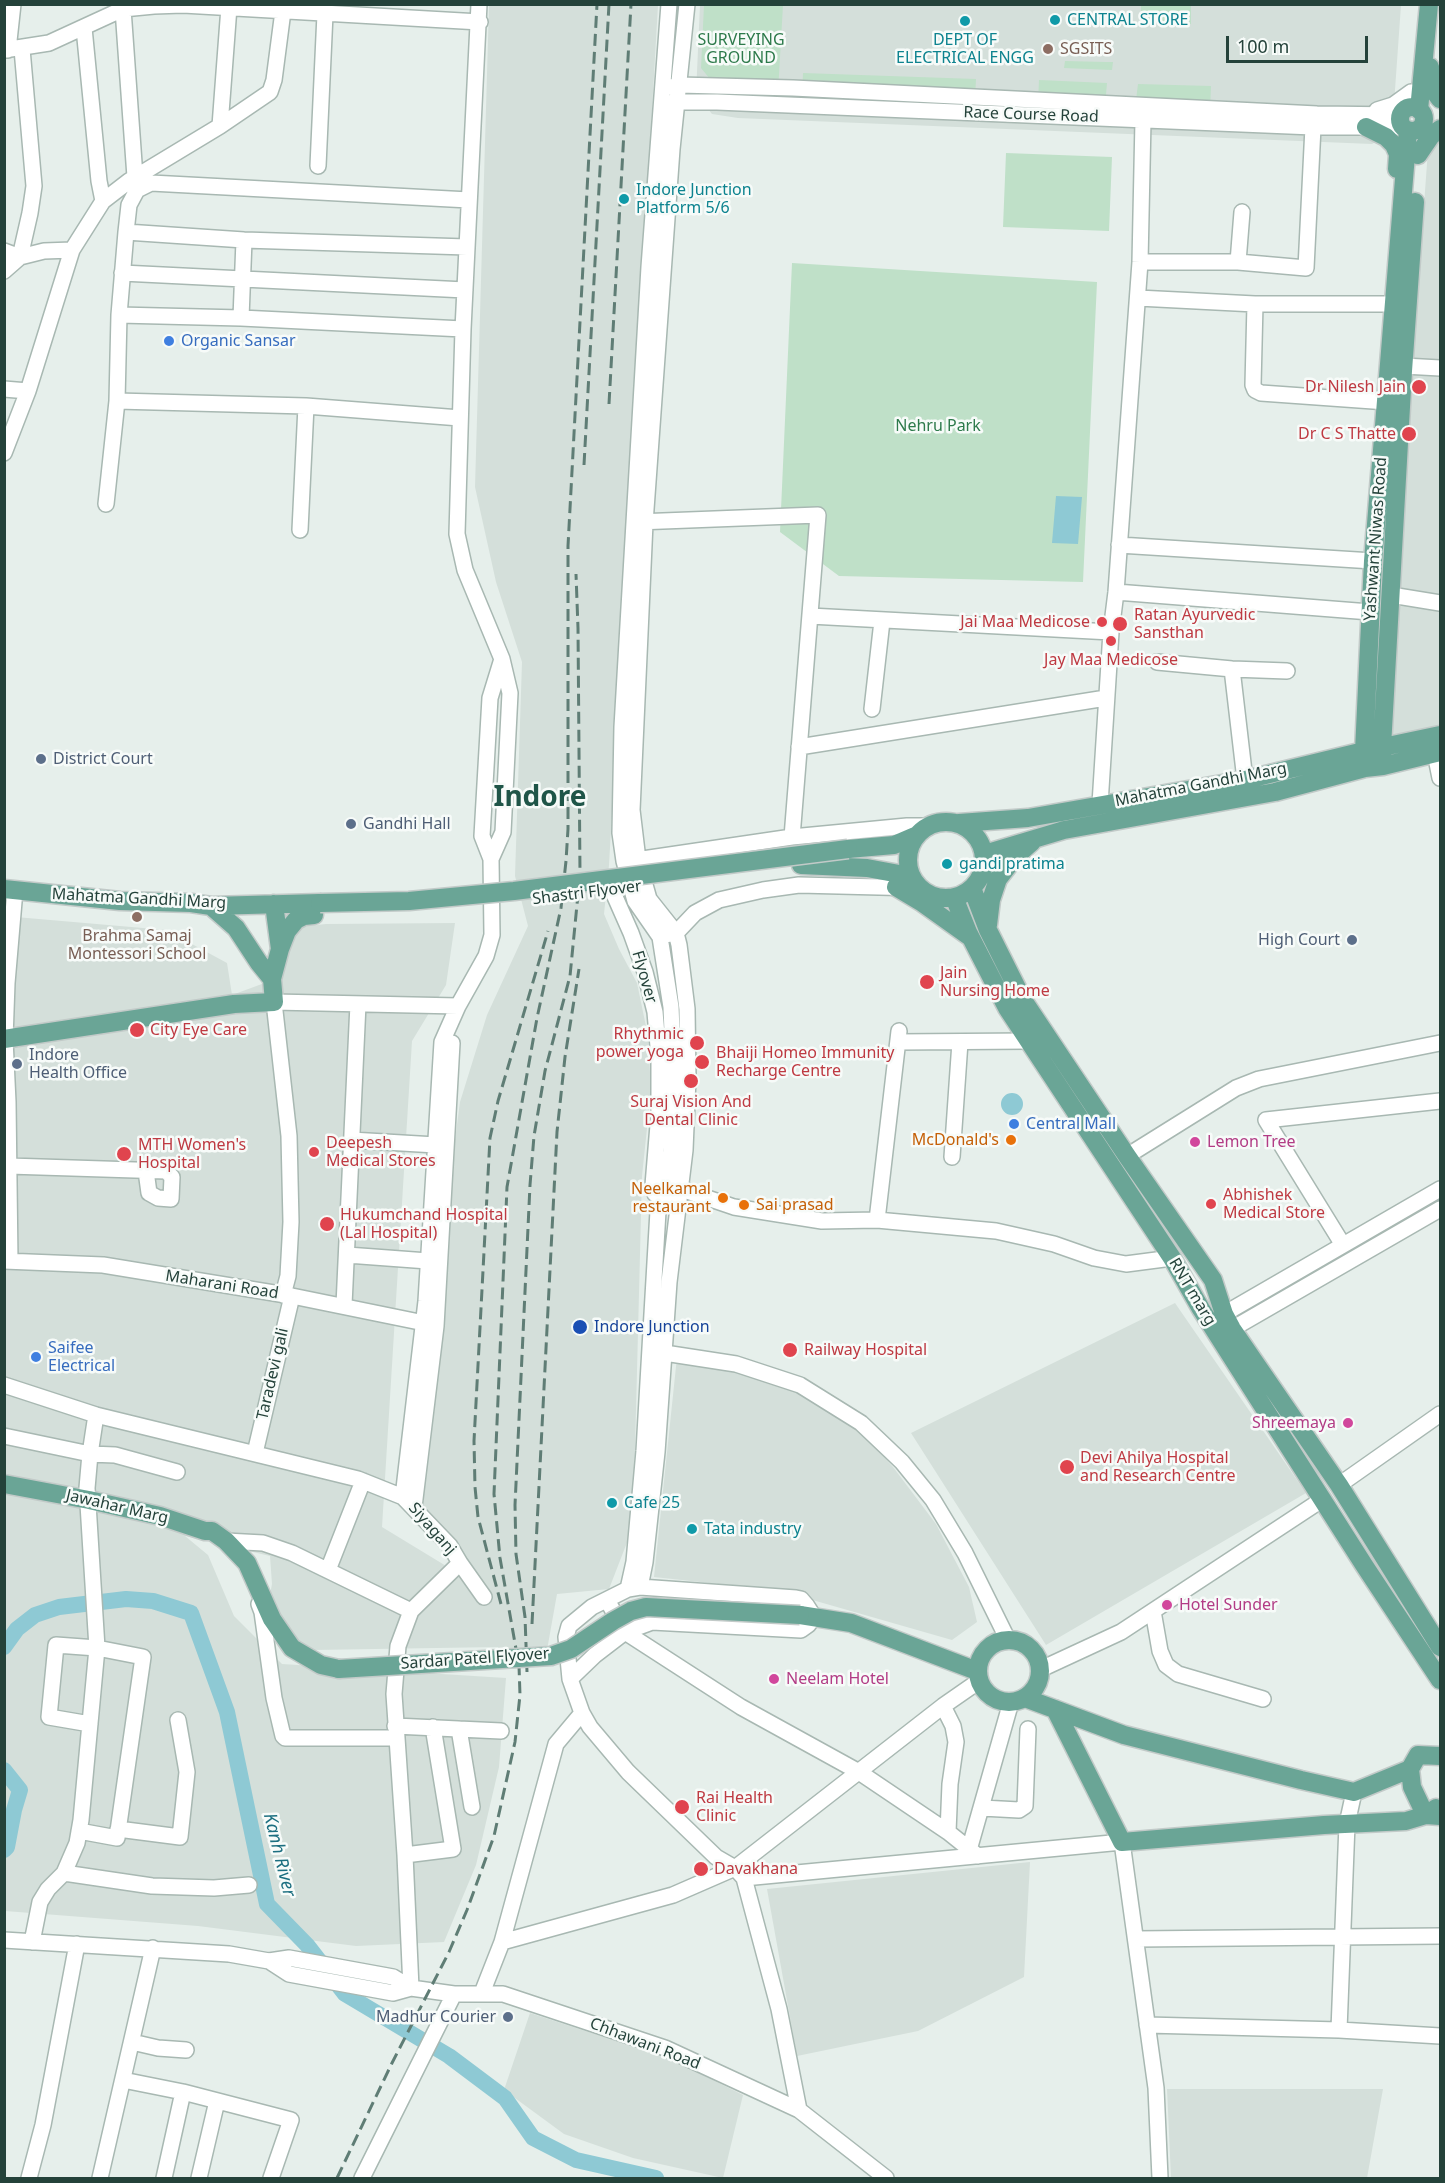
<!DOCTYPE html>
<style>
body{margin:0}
#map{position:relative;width:1445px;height:2183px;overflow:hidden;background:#e6efeb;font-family:"Noto Sans",sans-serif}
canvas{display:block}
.frame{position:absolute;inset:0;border:6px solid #24423a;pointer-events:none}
.scale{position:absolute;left:1226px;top:36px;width:142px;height:27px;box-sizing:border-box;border:3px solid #24423a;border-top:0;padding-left:8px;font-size:18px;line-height:21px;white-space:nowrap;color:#24423a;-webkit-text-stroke:4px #f7fbf9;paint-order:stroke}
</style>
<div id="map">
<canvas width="1445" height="2183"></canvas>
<div class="frame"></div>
<div class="scale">100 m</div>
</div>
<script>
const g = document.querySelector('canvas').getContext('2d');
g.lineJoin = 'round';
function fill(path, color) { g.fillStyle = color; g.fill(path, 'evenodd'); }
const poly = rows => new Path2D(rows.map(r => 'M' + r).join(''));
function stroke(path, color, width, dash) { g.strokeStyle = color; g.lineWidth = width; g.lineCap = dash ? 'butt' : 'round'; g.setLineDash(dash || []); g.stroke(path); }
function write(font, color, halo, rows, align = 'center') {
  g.font = font + ' "Noto Sans",sans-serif'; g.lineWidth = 5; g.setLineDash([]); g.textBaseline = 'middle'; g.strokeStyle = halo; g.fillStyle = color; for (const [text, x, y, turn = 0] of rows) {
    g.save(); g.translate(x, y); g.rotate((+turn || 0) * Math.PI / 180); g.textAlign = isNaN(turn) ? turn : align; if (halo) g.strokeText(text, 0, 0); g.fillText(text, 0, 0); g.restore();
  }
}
fill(poly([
 [489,5,658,5,609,865,604,914,619,949,637,983,648,1036,651,1090,642,1176,633,1527,609,1589,557,1594,547,1650,500,1651,498,1647,314,1650,276,1635,269,1600,272,1584,270,1556,185,1536,208,1555,234,1616,282,1664,506,1678,499,1767,476,1865,444,1942,356,1946,198,1926,5,1911,4,916,166,930,227,963,232,995,270,981,280,929,326,924,455,923,446,985,412,1041,382,1527,456,1572,439,1542,413,1517,412,1463,460,1102,487,1015,528,926,515,876,522,662,496,582,475,487],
 [700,5,1401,5,1393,118,1388,135,1372,144,738,118,712,114,696,94],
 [1440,133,1440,733,1385,743,1429,136],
 [1175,1303,1306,1493,1046,1645,911,1433],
 [677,1357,733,1368,789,1387,857,1427,893,1467,936,1524,969,1587,977,1622,952,1640,802,1597,765,1589,654,1577],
 [1030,1862,1024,1977,918,2031,797,2056,767,1889],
 [530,2013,669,2058,743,2095,723,2178,633,2158,564,2134,504,2090],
 [1167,2089,1383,2089,1367,2178,1171,2178]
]), '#d4dfda');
fill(poly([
 [704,5,783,5,778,92,715,85,701,68],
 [1141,5,1191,5,1191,24,1141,23],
 [1065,61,1106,62,1113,62,1112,70,1064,68],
 [803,73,976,79,975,100,802,94],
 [1039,80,1107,83,1105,106,1038,103],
 [1138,84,1211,86,1210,111,1135,108],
 [1006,153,1112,157,1109,231,1003,227],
 [792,263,1097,282,1083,582,839,576,780,532]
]), '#bfe0c8');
fill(poly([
 [1056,496,1082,497,1078,544,1052,543],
 '1001 1104a11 11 0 1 1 22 0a11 11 0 1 1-22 0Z'
]), '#8ec9d4');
stroke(poly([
 [4,1647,17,1629,35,1615,59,1607,126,1599,153,1601,191,1613,227,1712,267,1904,307,1945,345,1994,449,2056,505,2098,533,2138,576,2160,656,2178],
 [4,1770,20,1790,14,1810,7,1847,4,1850]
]), '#8ec9d4', 16);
const minor = poly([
 [479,4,463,329,457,534,465,570,502,659,510,693,503,832,491,859],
 [123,9,135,177],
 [84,28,99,181,103,201],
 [4,50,49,43,123,9,154,6,183,5,480,22],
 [8,50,13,4],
 [670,87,679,85,793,88,1317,114,1401,115],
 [668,103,677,102,717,102,1313,127,1403,127],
 [1377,110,1393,105,1411,92],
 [220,126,229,7],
 [318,166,325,14],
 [126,232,129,205,137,190,151,183,469,200],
 [4,251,20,257,30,213,34,186,22,49],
 [1140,262,1238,262,1306,268,1313,127],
 [1238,262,1242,212],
 [4,271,20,257,44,251,72,250],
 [122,273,465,290],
 [1138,298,1255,304,1395,304],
 [1255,304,1253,385,1255,390,1261,393,1387,402],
 [119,315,241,318,463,329],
 [241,318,244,240],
 [1404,366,1440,368],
 [4,389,28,391],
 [117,401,306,406,460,418],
 [4,453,28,391,72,250,103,201,129,181,220,126,270,92,274,80,283,11],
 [106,504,117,401,119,315,126,232,244,240,467,247],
 [637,522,818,515,792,837],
 [300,530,306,406],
 [1119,545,1373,561],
 [1116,592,1370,612],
 [1391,595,1440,603],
 [810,616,1111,632],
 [1157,662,1232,669,1287,671],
 [1232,669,1245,780],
 [872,709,882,621],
 [799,747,1106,698],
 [1435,753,1440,778],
 [1100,804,1111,632,1116,592,1140,262,1143,120],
 [629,861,792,837,907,826,926,826],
 [612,890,631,933,645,972,655,1012,659,1058,659,1113,653,1185,655,1194],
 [666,935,676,933,695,913,719,900,763,890,799,885,919,888],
 [898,1042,1029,1041],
 [351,1140,436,1145],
 [1127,1156,1236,1088,1259,1079,1440,1043],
 [952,1157,960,1042],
 [9,1166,166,1171,172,1177,171,1199,158,1198,149,1193,146,1171],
 [653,1185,681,1189,734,1207,822,1221,877,1220,996,1231,1054,1244,1094,1258,1126,1264,1172,1258],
 [877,1220,899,1031],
 [1343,1245,1266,1120,1440,1101],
 [347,1255,428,1261],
 [4,1261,103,1265,292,1296,434,1325],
 [10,1261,8,1102,5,1039,7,983,15,890],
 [283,1295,288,1276,291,1222,289,1136,274,1002,458,1006],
 [344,1305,358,1004],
 [1224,1314,1440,1189],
 [1232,1329,1440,1209],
 [658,1352,736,1364,800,1385,861,1423,902,1462,933,1500,965,1553,1008,1640],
 [4,1385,96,1415,358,1479,403,1497,450,1546,460,1563,411,1611,398,1646,394,1694,405,1855,411,1988],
 [4,1436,90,1454,115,1455,177,1472],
 [255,1453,292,1296],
 [1339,1485,1440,1414],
 [403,1497,426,1301,442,1042,458,1006,486,956,492,935,491,859,482,836,490,698,502,659],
 [414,1507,436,1326,452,1043],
 [226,1541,263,1543,292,1553,411,1611],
 [460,1563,484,1597],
 [328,1570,363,1481],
 [640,1587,645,1562,657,1452,669,1282,685,1150,688,1078,687,1009,679,945,676,933,649,899,638,860,632,810,645,523,672,149,687,4],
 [628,1589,634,1562,644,1451,658,1211,665,1196,671,1151,674,1078,671,1007,660,937,635,901,624,861,620,833,622,727,649,267,669,4],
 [607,1600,625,1632,741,1707,859,1772,948,1832,978,1856],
 [259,1604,262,1612,274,1698,283,1736,285,1738,397,1738],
 [1153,1611,1160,1651,1166,1665,1178,1674,1263,1699],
 [1039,1670,1121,1632,1323,1499],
 [570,1679,595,1655,625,1632,652,1622,801,1630,808,1625,814,1617,807,1606,801,1599,796,1598,640,1587,628,1589,592,1607,569,1626,566,1637,570,1679,582,1713,590,1727,628,1772,716,1857,735,1868,744,1878,779,2009,799,2110],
 [943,1706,953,1726,956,1742,950,1784,948,1832],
 [395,1726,501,1731],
 [459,1729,472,1807],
 [982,1808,1019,1810,1025,1806,1028,1729],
 [118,1829,180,1837,187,1772,178,1720],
 [79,1831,117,1838,143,1657,97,1648,56,1645,49,1717,90,1724],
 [969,1850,1011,1702],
 [405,1855,453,1849,433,1727],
 [64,1873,152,1886,214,1888,249,1885],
 [744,1878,1122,1842,1156,2088,1160,2178],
 [1136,1939,1440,1936],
 [4,1940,229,1954,269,1961,289,1958,393,1977,411,1988,454,1994,503,1994,665,2048,799,2110,886,2178],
 [32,1942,40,1902,48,1889,64,1873,77,1843,81,1820,97,1648,87,1488,90,1454,96,1415],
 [502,1942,673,1895,735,1868,943,1706,979,1681],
 [269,1961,289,1974,393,1993,411,1988],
 [482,1993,502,1942,556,1744,582,1713],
 [1147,2025,1339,2030,1440,2036],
 [1339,2030,1347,1824,1354,1792],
 [132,2042,158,2048,186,2050],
 [123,2080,183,2092,291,2120,271,2178],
 [29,2178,43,2125,77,1944],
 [100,2178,153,1948],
 [164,2178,183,2092],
 [199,2178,217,2101],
 [362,2178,454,1994]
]);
const major = poly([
 [1430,67,1434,91,1440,99],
 '1400 119a12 12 0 1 1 24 0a12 12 0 1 1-24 0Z',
 [1419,110,1429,4],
 [1366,127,1386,137,1394,145,1398,154,1397,169],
 [1418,155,1431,136,1440,129],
 [1383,766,1382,747,1403,371,1415,202],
 [1365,768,1364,751,1373,561,1408,130],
 '908 860a38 38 0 1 1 76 0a38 38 0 1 1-76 0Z',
 [959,823,1028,818,1245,780,1364,751,1440,735],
 [848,849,894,845,915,836],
 [984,854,1064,830,1275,792,1365,768,1383,766,1440,752],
 [801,865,867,868,910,876],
 [896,887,921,902,970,937],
 [972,888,988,930,1023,1000,1127,1156,1213,1280,1224,1314,1232,1329,1339,1485,1440,1647],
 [4,889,120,901,191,903,211,906,320,903],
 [954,897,968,932,1007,1008,1172,1258,1201,1309,1364,1565,1440,1680],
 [211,906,236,928,259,963,272,979],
 [988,925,991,900,998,879,1015,857,1032,842],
 [280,949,287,931,296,920,304,916,314,915],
 [4,1039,234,1004,274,1002,272,979,280,949,274,904],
 [4,1484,89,1500,160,1516,205,1531,212,1531,226,1541,247,1563,272,1619,292,1648,321,1665,339,1669],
 [800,1615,851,1623,977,1671],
 '978 1671a31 31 0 1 1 62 0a31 31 0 1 1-62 0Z',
 [1025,1698,1124,1735,1301,1780,1354,1792,1410,1769],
 [1055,1709,1122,1842,1324,1825,1406,1821,1426,1815,1440,1816],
 [1436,1808,1426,1815,1421,1806,1412,1787,1410,1769,1418,1755,1440,1756]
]);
stroke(minor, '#a8b8b2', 18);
stroke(major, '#c2cac8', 21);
stroke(minor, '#fff', 15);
stroke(major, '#6aa596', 18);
stroke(poly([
 [609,404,631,4],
 [584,465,609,4],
 [501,1604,478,1517,475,1487,474,1441,490,1138,498,1101,548,931],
 [532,1624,557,1132,565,1057,579,969],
 [527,1672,525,1617,516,1554,515,1505,530,1185,534,1136,545,1071,570,976,580,874,578,628,576,574],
 [337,2178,392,2063,449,1952,467,1910,494,1836,515,1742,520,1695,519,1666,500,1558,494,1494,507,1187,537,1018,561,908,566,861,568,829,568,546,597,4]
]), '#5f7d75', 3, [12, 6]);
const majorBridge = poly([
 [320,903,409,901,514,891,848,849],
 [339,1669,551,1656,571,1649,613,1621,631,1611,646,1607,800,1615]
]);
stroke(majorBridge, '#c2cac8', 21, []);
stroke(majorBridge, '#6aa596', 18);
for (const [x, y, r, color] of [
 [1055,20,6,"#0f9aa8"],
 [965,21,6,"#0f9aa8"],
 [1048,49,6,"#8d6e63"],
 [624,199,6,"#0f9aa8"],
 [169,341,6,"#3f7fe0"],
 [1419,387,8,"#e0444e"],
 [1409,434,8,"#e0444e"],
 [1102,622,6,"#e0444e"],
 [1120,624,8,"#e0444e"],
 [1111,641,6,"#e0444e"],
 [41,759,6,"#5c6f8a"],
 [351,824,6,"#5c6f8a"],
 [947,864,6,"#0f9aa8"],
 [137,917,6,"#8d6e63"],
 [1352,940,6,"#5c6f8a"],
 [927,982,8,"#e0444e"],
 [137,1030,8,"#e0444e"],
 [697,1043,8,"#e0444e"],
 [702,1062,8,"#e0444e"],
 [17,1064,6,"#5c6f8a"],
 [691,1081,8,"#e0444e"],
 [1014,1124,6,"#3f7fe0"],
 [1011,1140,6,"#e8710a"],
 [1195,1142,6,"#d1479c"],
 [314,1152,6,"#e0444e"],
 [124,1154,8,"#e0444e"],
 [723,1198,6,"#e8710a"],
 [1211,1204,6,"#e0444e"],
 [744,1205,6,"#e8710a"],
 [327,1224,8,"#e0444e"],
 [580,1327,8,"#1a4fb4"],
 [790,1350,8,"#e0444e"],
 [36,1357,6,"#3f7fe0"],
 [1348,1423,6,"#d1479c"],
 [1067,1467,8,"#e0444e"],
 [612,1503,6,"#0f9aa8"],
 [692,1529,6,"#0f9aa8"],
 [1167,1605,6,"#d1479c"],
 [774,1679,6,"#d1479c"],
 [682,1807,8,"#e0444e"],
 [701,1869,8,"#e0444e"],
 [508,2017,6,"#5c6f8a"]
]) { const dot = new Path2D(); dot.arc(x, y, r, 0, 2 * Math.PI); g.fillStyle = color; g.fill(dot); stroke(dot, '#f7fbf9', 2); }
write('16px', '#0d838f', '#f7fbf9', [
 ["CENTRAL STORE",1067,20],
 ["DEPT OF",965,40,"center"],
 ["ELECTRICAL ENGG",965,58,"center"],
 ["Indore Junction",636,190],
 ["Platform 5/6",636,208],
 ["gandi pratima",959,864],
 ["Cafe 25",624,1503],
 ["Tata industry",704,1529]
], 'left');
write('16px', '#2d7a4b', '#f7fbf9', [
 ["SURVEYING",741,40],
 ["GROUND",741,58],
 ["Nehru Park",938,426]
]);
write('16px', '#785e54', '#f7fbf9', [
 ["SGSITS",1060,49],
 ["Brahma Samaj",137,936,"center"],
 ["Montessori School",137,954,"center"]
], 'left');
write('16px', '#24423a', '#f7fbf9', [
 ["Race Course Road",1031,115,2],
 ["Yashwant Niwas Road",1376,539,-86],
 ["Mahatma Gandhi Marg",1201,785,-11],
 ["Shastri Flyover",587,893,-7],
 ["Mahatma Gandhi Marg",139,899,3],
 ["Flyover",644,977,74],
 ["Maharani Road",222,1285,9],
 ["RNT marg",1192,1292,59],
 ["Taradevi gali",273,1374,-77],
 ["Jawahar Marg",117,1507,13],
 ["Siyaganj",432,1529,49],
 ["Sardar Patel Flyover",475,1659,-4],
 ["Chhawani Road",645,2044,21]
]);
write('16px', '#366cbe', '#f7fbf9', [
 ["Organic Sansar",181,341],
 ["Central Mall",1026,1124],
 ["Saifee",48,1348],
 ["Electrical",48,1366]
], 'left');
write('16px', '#be3a42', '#f7fbf9', [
 ["Dr Nilesh Jain",1406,387,"right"],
 ["Dr C S Thatte",1396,434,"right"],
 ["Ratan Ayurvedic",1134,615],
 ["Sansthan",1134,633],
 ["Jai Maa Medicose",1090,622,"right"],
 ["Jay Maa Medicose",1111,660,"center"],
 ["Jain",940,973],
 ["Nursing Home",940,991],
 ["City Eye Care",150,1030],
 ["Rhythmic",684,1034,"right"],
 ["power yoga",684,1052,"right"],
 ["Bhaiji Homeo Immunity",716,1053],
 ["Recharge Centre",716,1071],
 ["Suraj Vision And",691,1102,"center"],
 ["Dental Clinic",691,1120,"center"],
 ["Deepesh",326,1143],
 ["Medical Stores",326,1161],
 ["MTH Women's",138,1145],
 ["Hospital",138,1163],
 ["Abhishek",1223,1195],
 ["Medical Store",1223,1213],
 ["Hukumchand Hospital",340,1215],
 ["(Lal Hospital)",340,1233],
 ["Railway Hospital",804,1350],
 ["Devi Ahilya Hospital",1080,1458],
 ["and Research Centre",1080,1476],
 ["Rai Health",696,1798],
 ["Clinic",696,1816],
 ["Davakhana",714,1869]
], 'left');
write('16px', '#4e5e75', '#f7fbf9', [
 ["District Court",53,759],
 ["Gandhi Hall",363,824],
 ["High Court",1340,940,"right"],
 ["Indore",29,1055],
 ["Health Office",29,1073],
 ["Madhur Courier",496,2017,"right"]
], 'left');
write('16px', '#c56008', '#f7fbf9', [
 ["McDonald's",999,1140],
 ["Neelkamal",711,1189],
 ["restaurant",711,1207],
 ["Sai prasad",756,1205,"left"]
], 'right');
write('16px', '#b23c85', '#f7fbf9', [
 ["Lemon Tree",1207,1142],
 ["Shreemaya",1336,1423,"right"],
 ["Hotel Sunder",1179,1605],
 ["Neelam Hotel",786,1679]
], 'left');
write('16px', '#164399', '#f7fbf9', [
 ["Indore Junction",594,1327]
], 'left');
write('italic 18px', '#1c6f80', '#f7fbf9', [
 ["Kanh River",279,1855,76]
]);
write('bold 28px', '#1f5548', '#f7fbf9', [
 ["Indore",540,798]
]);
</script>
